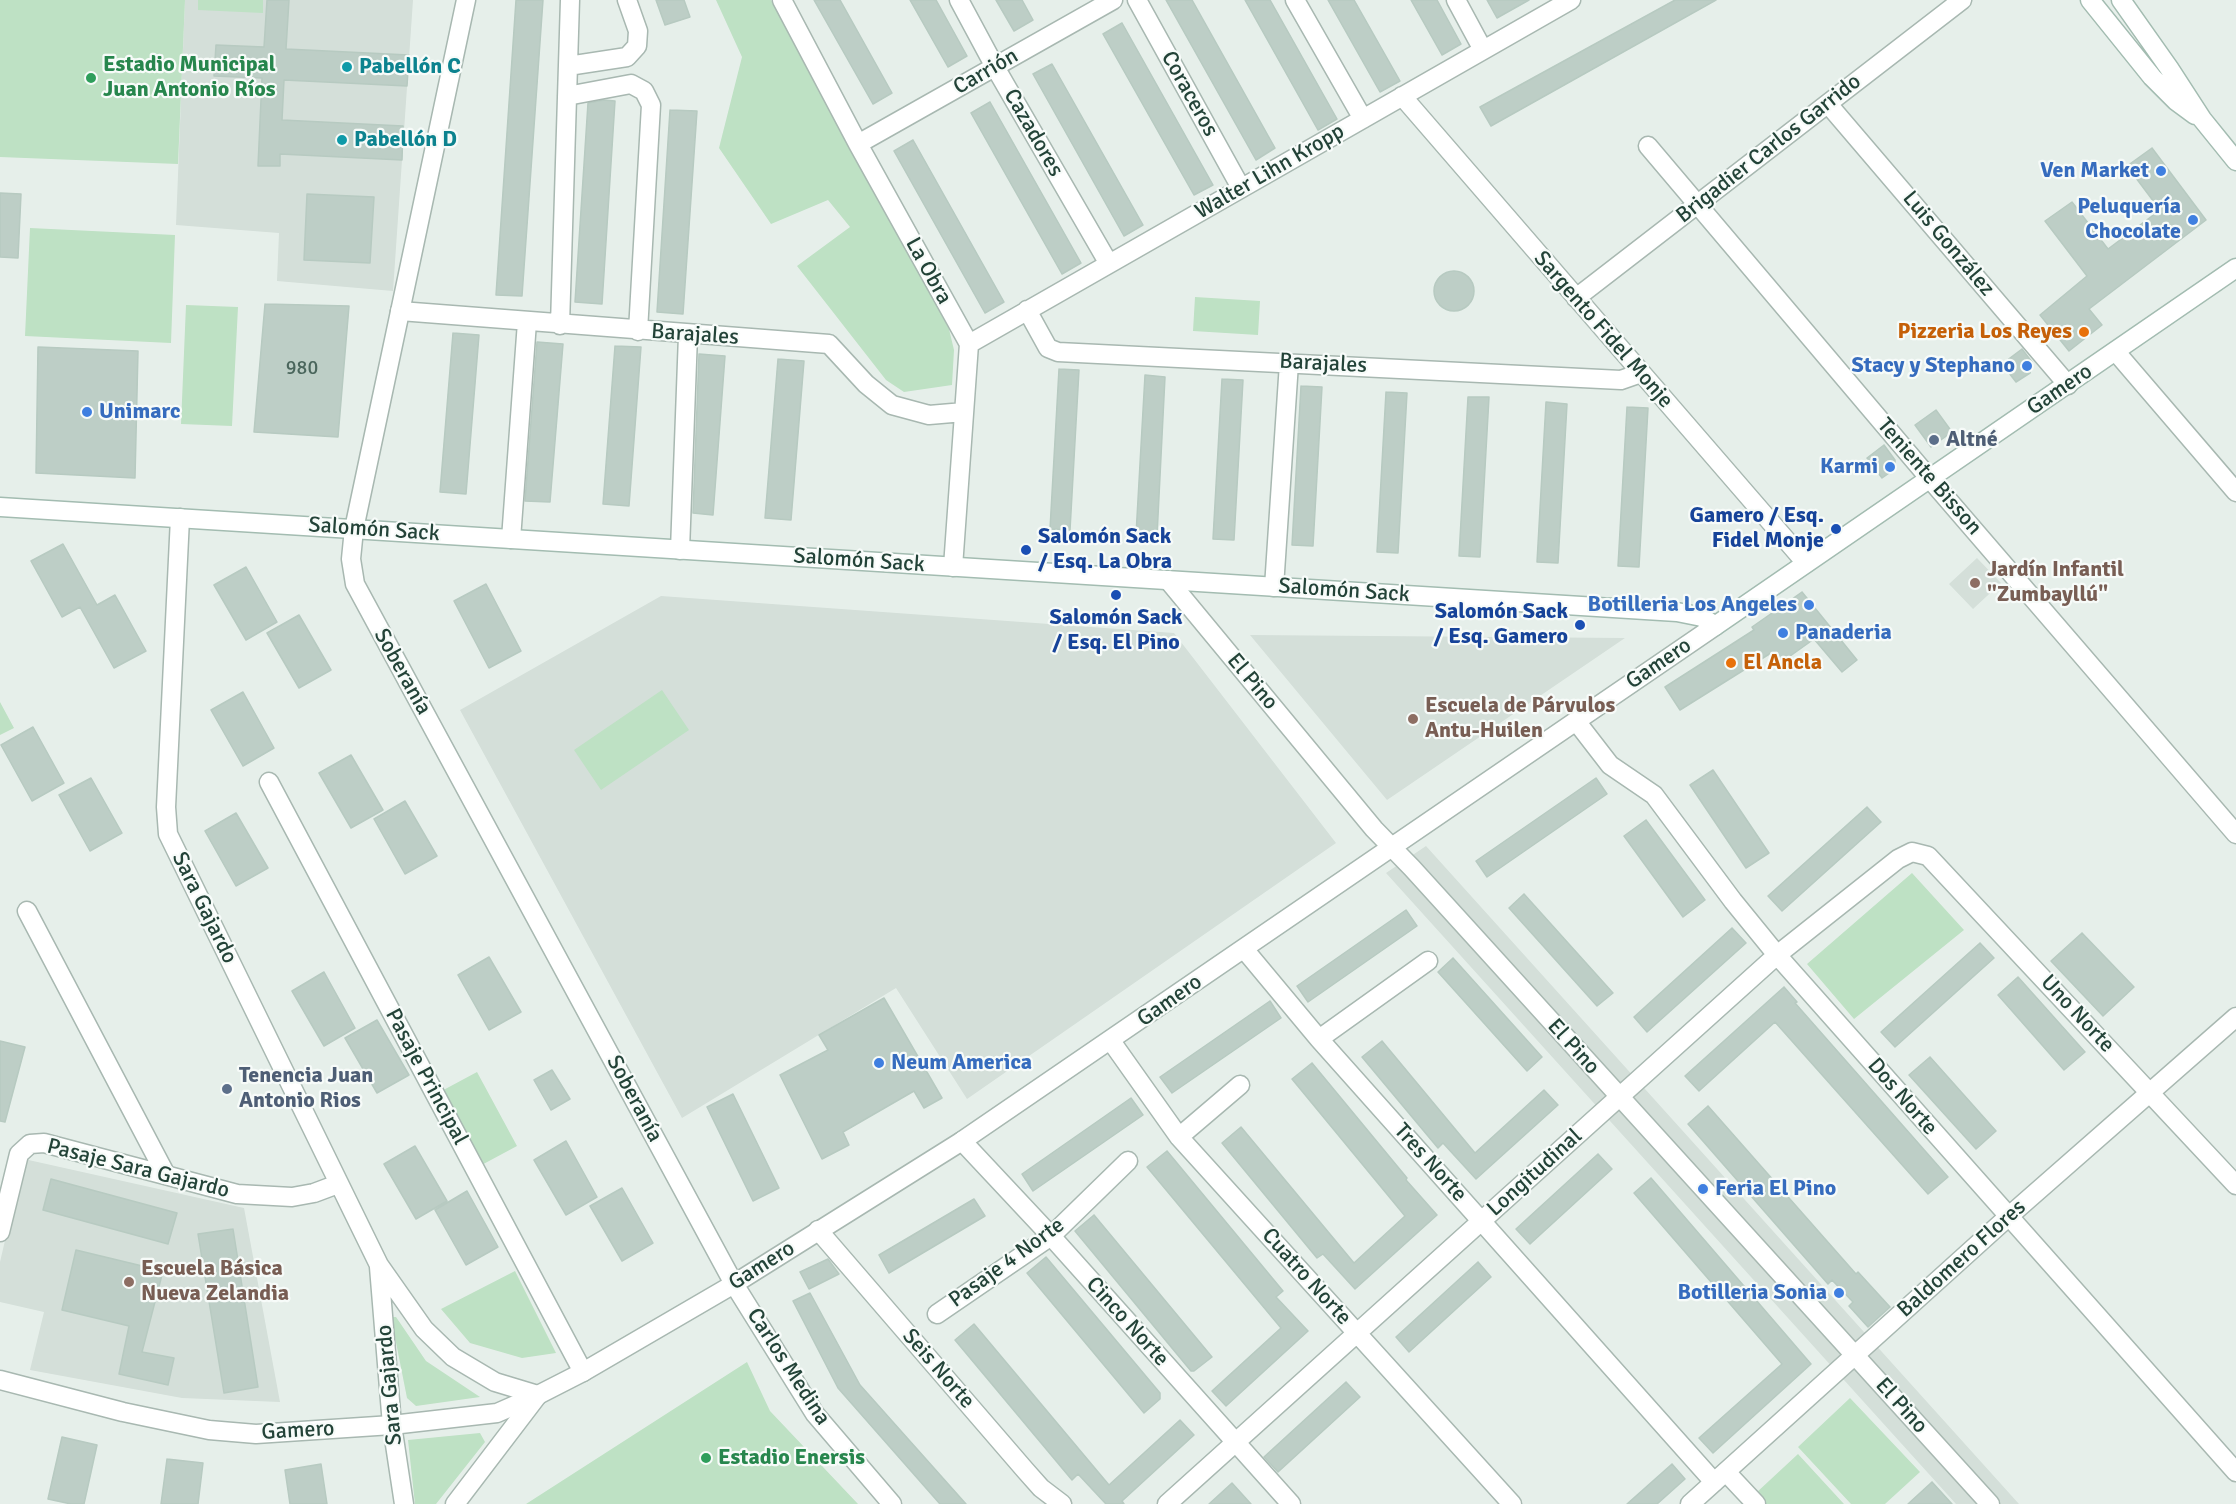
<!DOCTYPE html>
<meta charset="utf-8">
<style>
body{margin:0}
canvas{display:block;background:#e6efea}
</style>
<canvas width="2236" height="1504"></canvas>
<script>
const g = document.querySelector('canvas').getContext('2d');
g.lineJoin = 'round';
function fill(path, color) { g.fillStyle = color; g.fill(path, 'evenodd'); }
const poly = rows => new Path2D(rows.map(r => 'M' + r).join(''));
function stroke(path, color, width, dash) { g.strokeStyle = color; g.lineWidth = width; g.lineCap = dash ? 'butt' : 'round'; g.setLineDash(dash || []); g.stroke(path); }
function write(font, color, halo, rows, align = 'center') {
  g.font = font + ' Signika,sans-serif'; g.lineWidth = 4.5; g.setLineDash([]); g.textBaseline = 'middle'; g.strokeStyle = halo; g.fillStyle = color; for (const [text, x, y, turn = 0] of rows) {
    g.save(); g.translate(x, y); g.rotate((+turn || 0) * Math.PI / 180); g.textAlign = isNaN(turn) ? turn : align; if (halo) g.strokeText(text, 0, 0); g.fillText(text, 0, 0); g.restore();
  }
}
fill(poly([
 [185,0,413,0,393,291,277,281,279,233,176,225],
 [1977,558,2001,583,1973,609,1949,584],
 [661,596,1174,633,1336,843,967,1099,896,988,682,1118,460,710],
 [1250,635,1625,638,1387,800],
 [1426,846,2019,1504,1956,1504,1386,873],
 [24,1159,244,1208,280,1402,182,1398,30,1370,44,1312,0,1302,0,1262]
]), '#d4dfd9');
fill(poly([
 [0,0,185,0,178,164,0,157],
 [198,0,263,0,263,13,198,10],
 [716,0,771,0,949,329,954,350,952,385,904,392,886,380,797,266,850,227,828,200,771,224,719,148,742,57],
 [30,228,175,235,171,343,25,336],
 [1195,297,1260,301,1258,335,1193,331],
 [186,305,238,307,232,426,181,424],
 [662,690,689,730,601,790,574,750],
 [0,702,14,728,0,735],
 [1912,873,1964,930,1854,1019,1807,964],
 [477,1072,517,1146,476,1168,436,1094],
 [515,1271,556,1353,522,1358,470,1343,441,1309],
 [391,1317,396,1317,426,1361,480,1397,416,1406,407,1398],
 [747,1362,770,1411,858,1504,526,1504],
 [1850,1398,1920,1472,1885,1504,1851,1504,1798,1447],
 [480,1433,485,1442,436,1504,415,1504,408,1440],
 [1798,1454,1844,1504,1766,1504,1756,1493]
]), '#bee1c4');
const building = poly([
 [267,0,289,0,286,49,409,55,407,86,284,80,282,120,403,126,402,160,280,154,280,166,258,166,262,78,214,76,216,45,264,47,267,0],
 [516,0,543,0,522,296,496,295,516,0],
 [656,0,684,0,690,17,665,25,656,0],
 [814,0,840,0,892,93,873,104,814,0],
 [910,0,936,0,967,56,948,67,910,0],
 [996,0,1022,0,1033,20,1014,31,996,0],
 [1166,0,1192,0,1275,148,1256,160,1166,0],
 [1245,0,1270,0,1337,119,1318,130,1245,0],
 [1328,0,1354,0,1400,81,1380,92,1328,0],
 [1411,0,1437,0,1461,44,1442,55,1411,0],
 [1487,0,1529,0,1497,18,1487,0],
 [1675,0,1716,0,1491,126,1480,107,1675,0],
 [1122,23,1213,185,1194,195,1103,34,1122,23],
 [1052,64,1143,225,1124,236,1033,74,1052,64],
 [604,100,615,101,602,304,575,302,588,103,604,100],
 [990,102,1081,263,1062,274,971,113,990,102],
 [670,110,697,111,683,314,657,312,670,110],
 [913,140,1004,302,985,313,894,151,913,140],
 [2152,148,2206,220,2089,309,2102,325,2069,351,2040,315,2087,276,2045,221,2072,202,2108,249,2160,210,2127,166,2152,148],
 [0,193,21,194,18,258,0,257,0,193],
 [307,194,374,197,370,263,304,260,307,194],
 '1434 291a20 20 0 1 1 40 0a20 20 0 1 1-40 0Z',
 [265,304,349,306,338,437,254,432,265,304],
 [453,333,479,335,466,494,440,492,453,333],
 [537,342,563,344,550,502,525,501,537,342],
 [615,346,641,347,629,506,603,504,615,346],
 [38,347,138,351,135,478,36,473,38,347],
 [2022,349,2032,362,2030,373,2016,382,2002,364,2022,349],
 [699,354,725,356,713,515,693,513,699,354],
 [778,359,804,361,791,520,765,518,778,359],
 [1059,369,1079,370,1070,530,1050,529,1059,369],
 [1145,375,1165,377,1157,536,1136,535,1145,375],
 [1222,379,1243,380,1234,540,1213,539,1222,379],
 [1301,386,1322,387,1313,546,1292,545,1301,386],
 [1386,392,1407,393,1398,553,1377,552,1386,392],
 [1468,397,1489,397,1480,557,1459,556,1468,397],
 [1546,402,1567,404,1558,563,1537,562,1546,402],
 [1627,407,1648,408,1639,567,1618,566,1627,407],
 [1936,410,1952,432,1931,447,1915,425,1936,410],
 [1884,445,1895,460,1895,469,1882,478,1867,458,1884,445],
 [63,544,97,605,115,595,146,651,114,668,80,607,62,617,31,561,63,544],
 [246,567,277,622,246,640,214,585,246,567],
 [486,584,521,651,489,668,454,601,486,584],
 [1802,592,1857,660,1842,672,1814,639,1779,664,1771,653,1680,710,1665,687,1754,630,1752,627,1802,592],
 [299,615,331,670,299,688,267,633,299,615],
 [243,692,274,748,243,766,211,710,243,692],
 [33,727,64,783,32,801,1,745,33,727],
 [351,755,383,810,351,828,319,773,351,755],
 [1713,770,1769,853,1746,868,1690,785,1713,770],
 [91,778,122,833,90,851,59,795,91,778],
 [1596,778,1607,794,1487,877,1476,861,1596,778],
 [405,801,437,856,405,874,374,819,405,801],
 [1867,807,1881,822,1782,911,1768,896,1867,807],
 [236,813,268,868,236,886,205,831,236,813],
 [1646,820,1705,900,1683,917,1624,836,1646,820],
 [1524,894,1613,993,1597,1006,1509,908,1524,894],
 [1406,910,1417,926,1308,1002,1297,986,1406,910],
 [1732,928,1746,943,1647,1032,1634,1017,1732,928],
 [2082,933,2134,987,2103,1016,2051,961,2082,933],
 [1980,943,1994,958,1895,1047,1881,1032,1980,943],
 [489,957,521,1012,489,1030,458,975,489,957],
 [1453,958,1542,1057,1527,1071,1438,972,1453,958],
 [324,972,355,1028,324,1046,292,991,324,972],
 [2018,977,2085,1052,2064,1070,1998,995,2018,977],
 [1784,987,1797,1002,1795,1003,1948,1177,1928,1194,1775,1022,1699,1091,1685,1076,1784,987],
 [884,998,942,1098,924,1108,914,1091,843,1132,849,1145,822,1159,780,1075,828,1050,819,1035,884,998],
 [1270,1001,1281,1018,1172,1093,1160,1077,1270,1001],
 [377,1020,409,1075,377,1093,345,1038,377,1020],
 [0,1041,25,1047,5,1122,0,1121,0,1041],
 [1382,1041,1475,1153,1544,1090,1558,1105,1476,1179,1443,1143,1438,1148,1362,1057,1382,1041],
 [1930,1057,1996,1131,1976,1149,1909,1075,1930,1057],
 [1312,1063,1407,1178,1406,1180,1437,1215,1355,1289,1323,1254,1317,1258,1222,1143,1241,1127,1354,1263,1405,1216,1292,1079,1312,1063],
 [552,1070,570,1099,551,1110,534,1080,552,1070],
 [733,1094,779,1188,753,1201,707,1107,733,1094],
 [1131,1098,1143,1115,1033,1191,1022,1174,1131,1098],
 [1708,1106,1856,1274,1858,1272,1890,1307,1868,1327,1849,1306,1853,1302,1832,1280,1828,1284,1688,1124,1708,1106],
 [566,1141,597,1197,566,1215,534,1160,566,1141],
 [415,1146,447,1201,416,1219,384,1164,415,1146],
 [1167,1151,1283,1291,1276,1297,1308,1331,1226,1406,1212,1391,1281,1328,1147,1167,1167,1151],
 [1598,1154,1612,1169,1530,1244,1516,1229,1598,1154],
 [1651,1178,1811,1364,1713,1453,1699,1438,1782,1364,1634,1193,1651,1178],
 [51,1179,177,1213,168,1244,43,1210,51,1179],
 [622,1188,653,1243,622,1261,590,1206,622,1188],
 [467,1191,498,1247,466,1265,435,1210,467,1191],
 [974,1199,985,1216,889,1273,879,1255,974,1199],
 [1094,1215,1212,1357,1194,1371,1191,1371,1075,1231,1094,1215],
 [233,1229,258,1387,224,1393,198,1234,233,1229],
 [76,1250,163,1271,142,1352,174,1358,168,1385,119,1374,129,1326,62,1310,76,1250],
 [1046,1257,1160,1393,1160,1399,1144,1413,1027,1273,1046,1257],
 [828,1259,839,1274,809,1289,800,1272,828,1259],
 [1478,1262,1491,1277,1409,1352,1396,1337,1478,1262],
 [810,1293,860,1385,966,1504,940,1504,838,1388,793,1301,810,1293],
 [974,1324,1109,1485,1180,1420,1194,1435,1122,1501,1124,1504,1106,1504,1078,1474,1072,1480,955,1340,974,1324],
 [1346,1382,1360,1397,1278,1472,1264,1457,1346,1382],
 [62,1437,97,1445,84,1504,71,1504,48,1499,62,1437],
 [167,1459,203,1463,198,1504,161,1504,167,1459],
 [321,1464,327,1504,290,1504,285,1470,321,1464],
 [1672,1464,1685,1479,1657,1504,1627,1504,1672,1464],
 [1932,1482,1952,1504,1908,1504,1932,1482],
 [1232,1483,1251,1504,1209,1504,1232,1483]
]);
fill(building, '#bdcec6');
stroke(building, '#b7cac1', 1.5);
const minor = poly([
 [782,0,858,144,969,344,953,567],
 [959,0,995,67,1109,264],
 [1137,0,1241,188],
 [1295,0,1363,119],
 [1456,0,1483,50],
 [568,66,627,57,637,46,638,31,627,0],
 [567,96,631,84,644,91,651,105,638,331],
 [1402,96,1806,563],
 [1828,104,2068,385],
 [858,144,1113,0],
 [1648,146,1930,479,2236,834],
 [1576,298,1962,0],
 [1027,310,1048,348,1058,352,1621,380,1641,373],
 [400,311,829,344,866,384,892,405,929,415,964,412],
 [560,325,570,0],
 [969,344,1571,0],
 [2116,352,2236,492],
 [180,518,166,807,168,834,379,1265,424,1329,453,1357,495,1382,538,1395,455,1504],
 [511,539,527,322],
 [680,550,688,335],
 [1168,580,1374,829,1412,868,1990,1504],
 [1274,587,1289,363],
 [1576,721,1610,765,1654,795,1733,901,1777,955,2236,1472],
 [269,782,583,1372],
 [27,911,166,1175],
 [1244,949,1319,1039,1714,1482],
 [1319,1039,1428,961],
 [1111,1041,1179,1137,1512,1504],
 [1179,1137,1240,1085],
 [962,1141,1051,1236,1291,1504],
 [818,1230,1025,1470,1041,1488,1062,1504],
 [0,1232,19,1154,30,1144,44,1143,237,1194,292,1197,314,1193,338,1184],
 [379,1267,392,1425,404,1504],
 [937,1314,1051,1236,1128,1161],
 [1726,1472,1756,1504],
 [1167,1504,1777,955,1898,859,1912,852,1928,856,2236,1185]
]);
const tertiary = poly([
 [466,0,354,529,351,559,355,584,734,1284,815,1414,892,1504],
 [0,1380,123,1412,209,1430,256,1434,392,1425,497,1413,538,1395,583,1372,734,1284,962,1141,1715,626],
 [1690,1504,2008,1217,2236,1017]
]);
const secondary = poly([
 [2090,0,2152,77,2176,101,2195,115],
 [2121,0,2169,68,2202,119,2236,161],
 [0,507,1677,612,1702,617,1715,626,2236,268]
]);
stroke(minor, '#a8b8b1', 21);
stroke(tertiary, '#a8b8b1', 21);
stroke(secondary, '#a3bcb1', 21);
stroke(minor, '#fff', 18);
stroke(tertiary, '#fff', 18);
stroke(secondary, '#fff', 18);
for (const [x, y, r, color] of [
 [347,67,6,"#0f9aa8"],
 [91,78,6,"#2e9e5b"],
 [342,140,6,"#0f9aa8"],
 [2161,171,6,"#3f7fe0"],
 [2193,220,6,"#3f7fe0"],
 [2084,332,6,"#e8710a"],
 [2027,366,6,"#3f7fe0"],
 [87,412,6,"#3f7fe0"],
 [1934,440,6,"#5c6f8a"],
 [1890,467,6,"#3f7fe0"],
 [1836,529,6,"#1a4fb4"],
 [1026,550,6,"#1a4fb4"],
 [1975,583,6,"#8d6e63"],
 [1116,595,6,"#1a4fb4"],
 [1809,605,6,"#3f7fe0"],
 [1580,625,6,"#1a4fb4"],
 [1783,633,6,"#3f7fe0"],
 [1731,663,6,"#e8710a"],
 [1413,719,6,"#8d6e63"],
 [879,1063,6,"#3f7fe0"],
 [227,1089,6,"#5c6f8a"],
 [1703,1189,6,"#3f7fe0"],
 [129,1282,6,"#8d6e63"],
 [1839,1293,6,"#3f7fe0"],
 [706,1458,6,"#2e9e5b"]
]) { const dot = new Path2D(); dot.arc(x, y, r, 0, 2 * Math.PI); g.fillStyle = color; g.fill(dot); stroke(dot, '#f7fbf9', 2); }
write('20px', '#4a665c', null, [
 ["980",302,369]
]);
write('bold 22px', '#27864d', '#f7fbf9', [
 ["Estadio Municipal",103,65],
 ["Juan Antonio Ríos",103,90],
 ["Estadio Enersis",718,1458]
], 'left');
write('bold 22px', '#0d838f', '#f7fbf9', [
 ["Pabellón C",359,67],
 ["Pabellón D",354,140]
], 'left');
write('22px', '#234338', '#f7fbf9', [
 ["Carrión",986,72,-30],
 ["Coraceros",1189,94,61],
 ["Cazadores",1033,133,60],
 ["Brigadier Carlos Garrido",1769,149,-38],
 ["Walter Lihn Kropp",1270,172,-30],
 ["Luis González",1948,244,50],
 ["La Obra",928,271,61],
 ["Sargento Fidel Monje",1603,330,49],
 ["Barajales",695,335,4],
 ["Barajales",1323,364,3],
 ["Gamero",2060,390,-34],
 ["Teniente Bisson",1929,477,49],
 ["Salomón Sack",374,530,4],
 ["Salomón Sack",859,561,4],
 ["Salomón Sack",1344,591,4],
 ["Gamero",1659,664,-34],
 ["Soberanía",402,672,61],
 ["El Pino",1252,682,50],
 ["Sara Gajardo",204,908,64],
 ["Gamero",1170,1001,-35],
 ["Uno Norte",2077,1014,47],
 ["El Pino",1573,1047,48],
 ["Pasaje Principal",426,1077,62],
 ["Dos Norte",1902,1097,49],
 ["Soberanía",634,1099,62],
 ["Tres Norte",1430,1163,48],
 ["Pasaje Sara Gajardo",138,1169,14],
 ["Longitudinal",1535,1173,-42],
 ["Baldomero Flores",1962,1259,-42],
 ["Pasaje 4 Norte",1007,1263,-36],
 ["Gamero",762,1266,-32],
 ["Cuatro Norte",1306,1277,48],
 ["Cinco Norte",1127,1322,48],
 ["Carlos Medina",788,1367,57],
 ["Seis Norte",938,1369,49],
 ["Sara Gajardo",390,1385,-95],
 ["El Pino",1901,1406,48],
 ["Gamero",298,1431,-3]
]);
write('bold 22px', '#366cbe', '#f7fbf9', [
 ["Ven Market",2149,171],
 ["Peluquería",2181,207],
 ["Chocolate",2181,232],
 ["Stacy y Stephano",2015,366],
 ["Unimarc",99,412,"left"],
 ["Karmi",1878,467],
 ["Botilleria Los Angeles",1797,605],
 ["Panaderia",1795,633,"left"],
 ["Neum America",891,1063,"left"],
 ["Feria El Pino",1715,1189,"left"],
 ["Botilleria Sonia",1827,1293]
], 'right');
write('bold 22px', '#c56008', '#f7fbf9', [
 ["Pizzeria Los Reyes",2072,332],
 ["El Ancla",1743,663,"left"]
], 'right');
write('bold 22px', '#4e5e75', '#f7fbf9', [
 ["Altné",1946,440],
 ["Tenencia Juan",239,1076],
 ["Antonio Rios",239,1101]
], 'left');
write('bold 22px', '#164399', '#f7fbf9', [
 ["Gamero / Esq.",1824,516],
 ["Fidel Monje",1824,541],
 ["Salomón Sack",1038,537,"left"],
 ["/ Esq. La Obra",1038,562,"left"],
 ["Salomón Sack",1568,612],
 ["/ Esq. Gamero",1568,637],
 ["Salomón Sack",1116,618,"center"],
 ["/ Esq. El Pino",1116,643,"center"]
], 'right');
write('bold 22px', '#785e54', '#f7fbf9', [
 ["Jardín Infantil",1987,570],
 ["\"Zumbayllú\"",1987,595],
 ["Escuela de Párvulos",1425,706],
 ["Antu-Huilen",1425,731],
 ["Escuela Básica",141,1269],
 ["Nueva Zelandia",141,1294]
], 'left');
</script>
